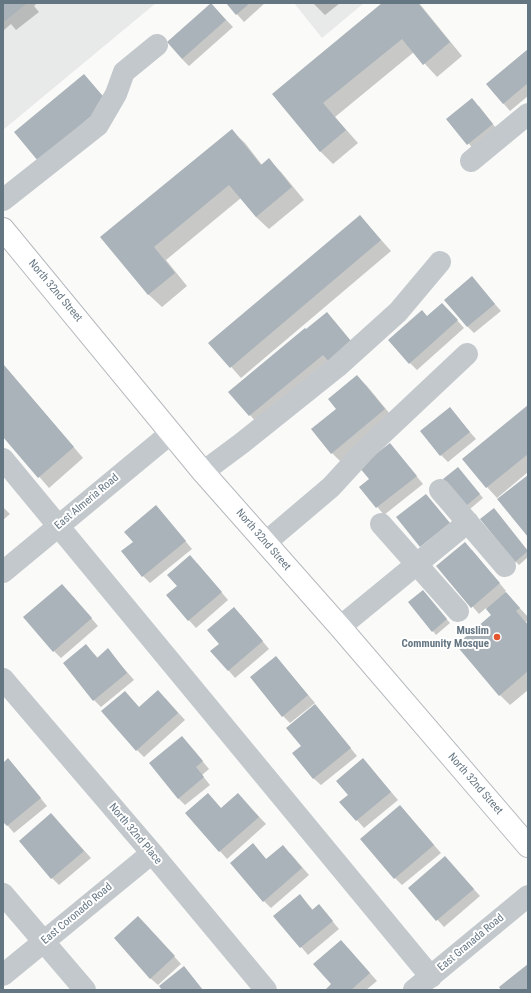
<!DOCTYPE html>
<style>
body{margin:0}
#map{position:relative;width:531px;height:993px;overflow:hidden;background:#fafaf8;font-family:"Roboto Condensed",sans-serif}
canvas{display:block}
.frame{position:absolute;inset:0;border:4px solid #657683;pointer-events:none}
</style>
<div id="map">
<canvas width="531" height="993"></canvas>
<div class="frame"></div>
</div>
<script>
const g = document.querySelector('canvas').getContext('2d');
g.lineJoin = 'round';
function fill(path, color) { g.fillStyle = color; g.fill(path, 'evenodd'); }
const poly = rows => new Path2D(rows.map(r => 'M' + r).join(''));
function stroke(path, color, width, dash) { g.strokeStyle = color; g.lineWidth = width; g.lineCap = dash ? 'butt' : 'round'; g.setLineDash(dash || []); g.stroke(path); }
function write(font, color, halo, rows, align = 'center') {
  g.font = font + ' "Roboto Condensed",sans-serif'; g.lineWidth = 4; g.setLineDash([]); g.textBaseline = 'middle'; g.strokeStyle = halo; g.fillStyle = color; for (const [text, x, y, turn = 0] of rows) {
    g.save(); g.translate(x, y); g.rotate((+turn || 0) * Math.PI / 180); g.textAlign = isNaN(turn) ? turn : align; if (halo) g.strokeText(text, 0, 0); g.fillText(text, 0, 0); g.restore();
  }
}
fill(poly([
 [3,3,156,3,3,130],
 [294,3,364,3,322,38]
]), '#e8e9e9');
fill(poly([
 [3,3,37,3,34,6,39,12,16,30,11,24,3,31],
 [227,3,265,3,244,22],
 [313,3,340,3,325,15],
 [383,3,419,3,462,56,437,77,414,52,335,117,358,143,333,164,320,151,273,94],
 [211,4,233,27,189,66,182,59],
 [528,50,528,96,510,111,503,103],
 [479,106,499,132,475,151,448,119],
 [232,131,245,143,262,165,269,160,281,172,304,200,269,229,256,217,241,198,166,260,187,286,162,307,149,295,102,237],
 [360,216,391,251,241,378,210,343],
 [472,278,501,311,474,333,467,326],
 [449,311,464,328,417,370,410,363,427,317],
 [334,321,361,353,257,423,230,392,306,331],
 [3,364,83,458,49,488,3,435],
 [357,376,367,386,395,420,342,463,332,453,337,409],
 [528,406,528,472,497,498,487,487,464,459],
 [449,408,476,439,448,462,441,455],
 [390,444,423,484,384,515,361,487,370,479],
 [461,472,483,498,470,509,466,506],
 [156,506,192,549,150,583,143,576,134,542],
 [3,507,10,514,3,520],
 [497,513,528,552,528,557,519,565,515,561],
 [472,550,506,591,505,592,528,617,528,620,526,622,528,625,528,690,510,705,500,695,493,615,486,608,479,614,438,566],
 [197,563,228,600,196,628,167,596,178,586],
 [69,592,98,626,61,658,54,651],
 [426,595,450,623,436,635,433,631],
 [241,615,269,649,235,678,212,651,220,644],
 [86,645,98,658,108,650,134,680,101,707,94,700],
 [276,657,315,703,290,723,283,716],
 [165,698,185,720,144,757,137,750,139,708],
 [315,705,357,756,321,785,313,778],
 [182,737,209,769,202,775,210,785,185,805,178,798],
 [363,759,398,800,364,828,341,802,349,796],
 [3,764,15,767,47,806,14,833,3,820],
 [245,802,266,824,227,859,186,813,221,809],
 [400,806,441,853,402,885,395,878],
 [51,814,91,858,59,885,52,878],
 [260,852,267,860,290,853,309,875,271,908,264,901],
 [445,857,480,896,444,927,409,888],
 [300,895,313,910,319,905,339,929,308,955,275,916],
 [145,924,181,964,158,985,150,978],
 [348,948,377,981,366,990,326,990,333,984]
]), '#0003');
fill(poly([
 [3,3,27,3,5,21,3,18],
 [211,3,226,20,182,59,167,42],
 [226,3,250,3,236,15],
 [382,3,418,3,450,42,423,65,402,39,323,103,346,130,320,152,272,94],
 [528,49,528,83,503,104,486,84],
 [84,74,108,102,38,161,14,132],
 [472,98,493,124,467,145,446,119],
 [232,129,261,165,269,158,292,187,256,217,229,185,154,247,175,273,148,295,100,237],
 [360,215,381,240,230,368,208,343],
 [472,276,495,304,467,327,444,300],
 [442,303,458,320,409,364,388,340,422,310,427,316],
 [327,312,355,346,332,365,323,355,249,416,228,392,305,328,306,329],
 [3,364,74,447,38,478,3,437],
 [357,375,385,409,331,454,311,429,336,409,328,399],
 [528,405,528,454,486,488,462,459],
 [450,407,470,432,440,456,420,431],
 [390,443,417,476,376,508,359,487,369,479,359,467],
 [458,467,480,494,466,506,443,479],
 [528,475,528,537,497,499],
 [426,494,450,523,420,547,396,517],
 [156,505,186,541,142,577,121,551,133,542,124,532],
 [494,508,528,551,515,562,480,519],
 [465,542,500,583,471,608,436,566],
 [190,555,222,592,188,621,166,595,177,586,167,575],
 [62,584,92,618,53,652,23,617],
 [423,590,447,619,432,632,408,602],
 [506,592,520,608,516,611,528,625,528,671,499,696,456,645,491,615,486,609],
 [234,607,263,641,228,671,210,651,219,644,207,630],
 [86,644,97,658,108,648,127,673,93,701,63,663],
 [276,656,308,695,282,717,250,677],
 [158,690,178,713,136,751,101,711,125,691,139,707],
 [315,704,351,748,313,779,292,753,301,746,286,728],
 [182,736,203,761,196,767,204,777,178,799,149,763],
 [8,758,41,798,7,826,3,822,3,763],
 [363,758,391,792,356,821,339,802,348,795,336,781],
 [208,793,221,808,238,793,259,817,219,852,185,813],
 [400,805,434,845,394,879,360,839],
 [51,813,84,851,51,879,19,841],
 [253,843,266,859,283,845,302,868,263,902,230,863],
 [445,856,474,889,436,921,408,888],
 [300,894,312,910,319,904,333,921,300,948,273,916],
 [138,916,175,956,150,979,114,938],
 [341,940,370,973,351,990,325,990,331,984,313,964],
 [528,964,528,990,501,990,499,987],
 [184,966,203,990,162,990,159,986]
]), '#aab3b9');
const major = poly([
 [3,229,203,472,340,627,528,846]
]);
stroke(major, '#b5babe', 24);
stroke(poly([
 [471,161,528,114],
 [3,200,98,125,116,94,124,72,157,45],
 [3,459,431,977],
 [203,472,242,443,337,367,398,312,440,262],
 [440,490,505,566],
 [381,524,458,611],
 [265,543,331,487,365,450,467,354],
 [3,572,171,433],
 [340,627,468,522],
 [3,679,152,853,266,990],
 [3,894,85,990],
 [3,975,152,853],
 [414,990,528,896]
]), '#c3c8cc', 22);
stroke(major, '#fff', 22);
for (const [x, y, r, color] of [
 [497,637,4,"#e4572e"]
]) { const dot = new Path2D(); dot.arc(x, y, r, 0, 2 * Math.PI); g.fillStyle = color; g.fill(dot); stroke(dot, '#fff', 1.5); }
write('11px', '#657683', '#fff', [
 ["North 32nd Street",55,291,50],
 ["East Almeria Road",87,502,-40],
 ["North 32nd Street",263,540,49],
 ["North 32nd Street",475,784,49],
 ["North 32nd Place",135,834,50],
 ["East Coronado Road",77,914,-40],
 ["East Granada Road",471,943,-40]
]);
write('bold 11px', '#657683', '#fff', [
 ["Muslim",489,631],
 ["Community Mosque",489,644]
], 'right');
</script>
